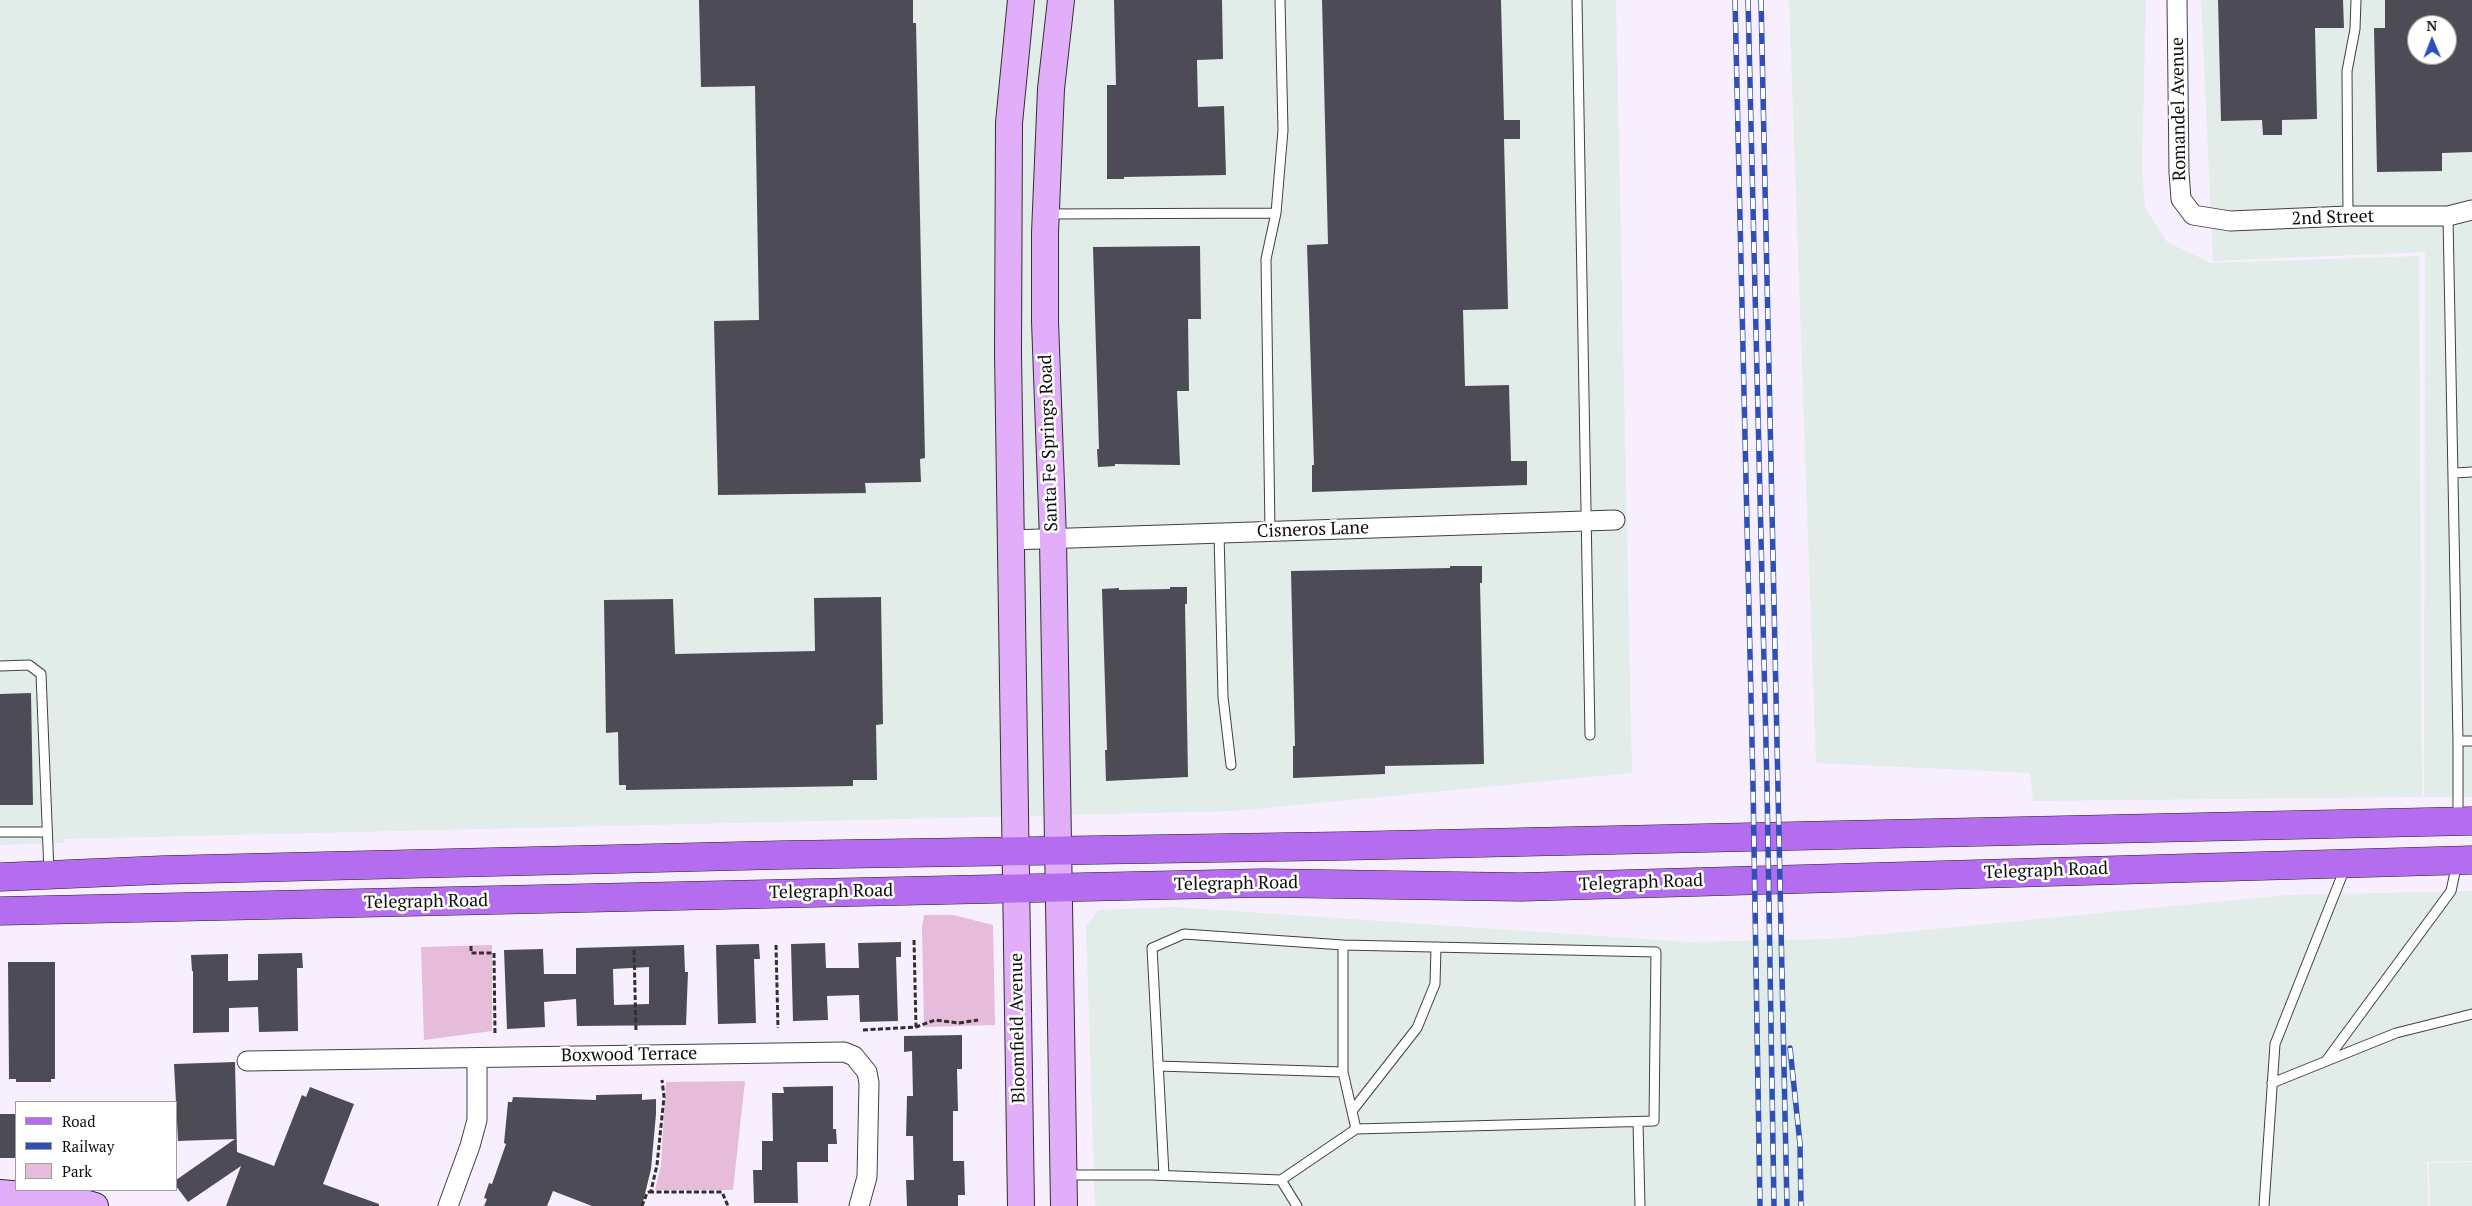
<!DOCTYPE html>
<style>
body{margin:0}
#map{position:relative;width:2472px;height:1206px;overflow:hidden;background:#f8effe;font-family:"PT Serif",serif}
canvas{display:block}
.legend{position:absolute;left:15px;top:1101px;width:162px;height:90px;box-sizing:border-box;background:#fff;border:1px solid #9f9f9f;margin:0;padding:6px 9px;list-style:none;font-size:15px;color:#0e0e0e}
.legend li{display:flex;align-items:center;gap:10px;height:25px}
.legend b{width:25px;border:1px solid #9f9f9f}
.north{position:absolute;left:2407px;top:15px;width:50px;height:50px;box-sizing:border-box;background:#fff;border:1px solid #9f9f9f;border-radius:50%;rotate:359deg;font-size:14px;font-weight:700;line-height:20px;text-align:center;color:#0e0e0e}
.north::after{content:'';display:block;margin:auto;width:18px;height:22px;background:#2e50b6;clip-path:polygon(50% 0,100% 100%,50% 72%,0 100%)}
</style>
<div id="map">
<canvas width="2472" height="1206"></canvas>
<ul class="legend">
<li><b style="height:6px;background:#b56df0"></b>Road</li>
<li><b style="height:6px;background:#2e50b6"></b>Railway</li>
<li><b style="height:14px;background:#e7bbda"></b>Park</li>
</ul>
<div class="north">N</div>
</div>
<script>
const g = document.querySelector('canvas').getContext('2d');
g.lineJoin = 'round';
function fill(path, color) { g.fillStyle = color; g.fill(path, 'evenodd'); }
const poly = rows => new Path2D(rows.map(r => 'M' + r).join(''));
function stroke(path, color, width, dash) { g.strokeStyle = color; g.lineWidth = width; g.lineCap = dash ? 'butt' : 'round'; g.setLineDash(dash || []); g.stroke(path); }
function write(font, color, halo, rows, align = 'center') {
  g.font = font + ' "PT Serif",serif'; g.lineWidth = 5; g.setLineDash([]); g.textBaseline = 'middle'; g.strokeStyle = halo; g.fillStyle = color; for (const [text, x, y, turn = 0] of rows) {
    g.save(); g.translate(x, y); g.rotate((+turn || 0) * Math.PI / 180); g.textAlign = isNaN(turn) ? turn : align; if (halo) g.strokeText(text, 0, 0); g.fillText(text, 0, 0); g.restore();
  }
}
fill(poly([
 [0,0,1616,0,1632,773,1234,811,65,839,64,843,0,845],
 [1789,0,2146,0,2142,168,2145,208,2167,242,2211,263,2419,256,2422,797,2033,801,2030,773,1816,763],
 [2201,0,2472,0,2472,797,2424,797,2425,252,2213,261],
 [2417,25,2447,25,2447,55,2417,55],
 [2472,891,2472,1161,2427,1162,2428,1206,1095,1206,1086,926,1099,910,1174,907,1688,942,1831,939,2287,895],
 [2472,1162,2472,1206,2430,1206,2429,1163]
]), '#e2ece9');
fill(poly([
 [924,915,953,915,993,925,995,1025,924,1027,922,927],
 [492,945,492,1031,424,1040,421,947],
 [745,1081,733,1190,655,1190,661,1165,666,1082]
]), '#e7bbda');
fill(poly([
 [699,0,913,0,913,23,916,23,925,458,920,459,921,482,865,483,866,493,718,495,714,321,759,320,755,86,701,87],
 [1114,0,1222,0,1223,59,1197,60,1198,107,1224,106,1226,175,1124,177,1124,179,1107,179,1107,85,1116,85],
 [1322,0,1501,0,1504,120,1520,120,1520,139,1504,139,1508,309,1463,310,1465,386,1509,385,1511,461,1527,461,1527,485,1312,492,1312,465,1314,465,1307,245,1328,244],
 [2218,0,2343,0,2344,28,2315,28,2317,119,2282,120,2282,135,2263,135,2262,120,2221,121],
 [2385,0,2472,0,2472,152,2442,153,2442,171,2377,172,2374,28,2385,28],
 [2417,25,2447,25,2447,55,2417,55],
 [1200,246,1201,319,1188,319,1189,391,1177,391,1180,465,1115,464,1115,466,1098,467,1097,449,1099,449,1093,247],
 [1450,566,1482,566,1482,583,1480,583,1484,764,1385,766,1385,774,1293,778,1293,746,1295,746,1291,571,1450,568],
 [1170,587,1187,587,1187,604,1185,604,1188,777,1106,781,1105,750,1107,750,1102,589,1119,588,1119,590,1170,589],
 [881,597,883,724,876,725,877,780,853,780,853,786,626,790,626,785,619,785,618,732,606,733,604,600,673,599,675,654,815,651,814,598],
 [31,693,33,805,0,805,0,694],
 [901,942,901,957,896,957,898,1021,860,1022,859,995,827,996,828,1020,793,1021,791,944,825,943,826,968,859,968,858,943],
 [759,944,760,959,754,959,756,1023,718,1024,716,945],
 [684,945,685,972,688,972,686,1025,577,1026,576,999,544,1002,545,1027,507,1029,504,950,543,949,544,974,576,974,576,948],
 [649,967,649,1004,614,1005,613,969],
 [302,953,303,968,297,968,298,1031,259,1032,258,1007,229,1008,229,1032,193,1033,193,971,192,971,191,955,228,954,228,981,258,980,258,954],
 [8,962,55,962,55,1079,51,1079,51,1082,16,1082,16,1079,9,1079],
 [962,1035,962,1069,957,1069,958,1111,953,1111,953,1161,964,1161,965,1195,958,1195,958,1206,907,1206,906,1180,914,1180,913,1136,906,1136,907,1096,913,1096,912,1051,904,1052,904,1036],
 [235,1062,237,1152,274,1166,302,1095,306,1097,310,1087,333,1096,354,1104,323,1184,379,1204,379,1206,226,1206,241,1166,188,1202,176,1186,176,1180,235,1139,178,1141,174,1064],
 [833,1086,833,1129,836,1129,837,1144,828,1144,828,1162,797,1162,798,1203,754,1203,753,1170,762,1170,762,1141,773,1141,772,1093,784,1093,783,1087],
 [642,1094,642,1100,656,1099,656,1114,651,1169,642,1206,592,1206,553,1191,547,1206,484,1206,487,1199,484,1198,489,1183,492,1184,506,1144,504,1143,508,1102,512,1102,513,1097,596,1100,596,1095],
 [0,1114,16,1114,16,1158,0,1158]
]), '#4d4b56');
const lane = poly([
 [1577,0,1590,735],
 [1049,214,1276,213],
 [2348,216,2347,71,2355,29,2356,0],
 [2448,216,2458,741,2472,741],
 [2454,473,2472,472],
 [1270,532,1266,259,1276,213,1283,130,1280,0],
 [1219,533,1223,697,1231,765],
 [0,666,29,665,41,674,49,872],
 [2458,741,2458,818],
 [0,832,47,832],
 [2326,1061,2451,891,2457,863],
 [1158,1066,1343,1072,1343,945],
 [1343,1072,1356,1129],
 [2272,1083,2396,1033,2472,1014],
 [1352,1111,1417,1028,1435,984,1436,947],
 [1638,1122,1640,1206],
 [1066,1175,1151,1175,1281,1180,1356,1129,1654,1121,1656,952,1343,945,1184,934,1152,948,1164,1175],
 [1281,1180,1297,1206],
 [2264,1206,2275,1044,2345,868]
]);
const street = poly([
 [2177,0,2179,172,2181,199,2193,215,2230,221,2348,216,2448,216,2472,210],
 [1011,540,1615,520],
 [247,1061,844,1052,854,1056,867,1072,869,1083,867,1177,859,1206],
 [448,1206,470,1146,477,1120,477,1058]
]);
const secondary = poly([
 [1061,0,1051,89,1045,233,1045,321,1053,539,1064,1206],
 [0,1193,70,1199,95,1206],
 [1021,1206,1008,353,1009,123,1021,0]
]);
const primary = poly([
 [0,877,162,870,781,855,1344,846,2472,821],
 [0,911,1264,883,1521,887,2472,860]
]);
stroke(lane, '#414141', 11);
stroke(street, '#414141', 21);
stroke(secondary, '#303030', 28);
stroke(primary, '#1f1f1f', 29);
stroke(poly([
 [914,940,916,1027],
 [776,945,778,1028],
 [471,946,471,953,494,953,495,1034],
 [634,950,636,1031],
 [863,1030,916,1027,935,1020,959,1023,978,1020],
 [649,1192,722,1192,728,1206],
 [642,1206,647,1193,651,1191,657,1165,664,1097,662,1080]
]), '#303030', 3, [5, 2.5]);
stroke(lane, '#fff', 9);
stroke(street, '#fff', 19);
stroke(secondary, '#e2aefa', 26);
stroke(primary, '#b56df0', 28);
const rail = poly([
 [1735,0,1753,785,1760,1206],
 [1748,0,1767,785,1774,1206],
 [1761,0,1787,1206],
 [1790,1048,1800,1144,1801,1206]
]);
stroke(rail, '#2e50b6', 5.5);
stroke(rail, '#fff', 4, [11]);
write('18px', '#0e0e0e', '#fff', [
 ["Romandel Avenue",2179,109,-91],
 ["2nd Street",2333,218,-2],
 ["Santa Fe Springs Road",1049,443,-92],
 ["Cisneros Lane",1313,530,-2],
 ["Telegraph Road",2046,871,-2],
 ["Telegraph Road",1641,883,-2],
 ["Telegraph Road",1236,884,-1],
 ["Telegraph Road",831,892,-1],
 ["Telegraph Road",426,902,-1],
 ["Bloomfield Avenue",1018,1028,-91],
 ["Boxwood Terrace",629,1055,-1]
]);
</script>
